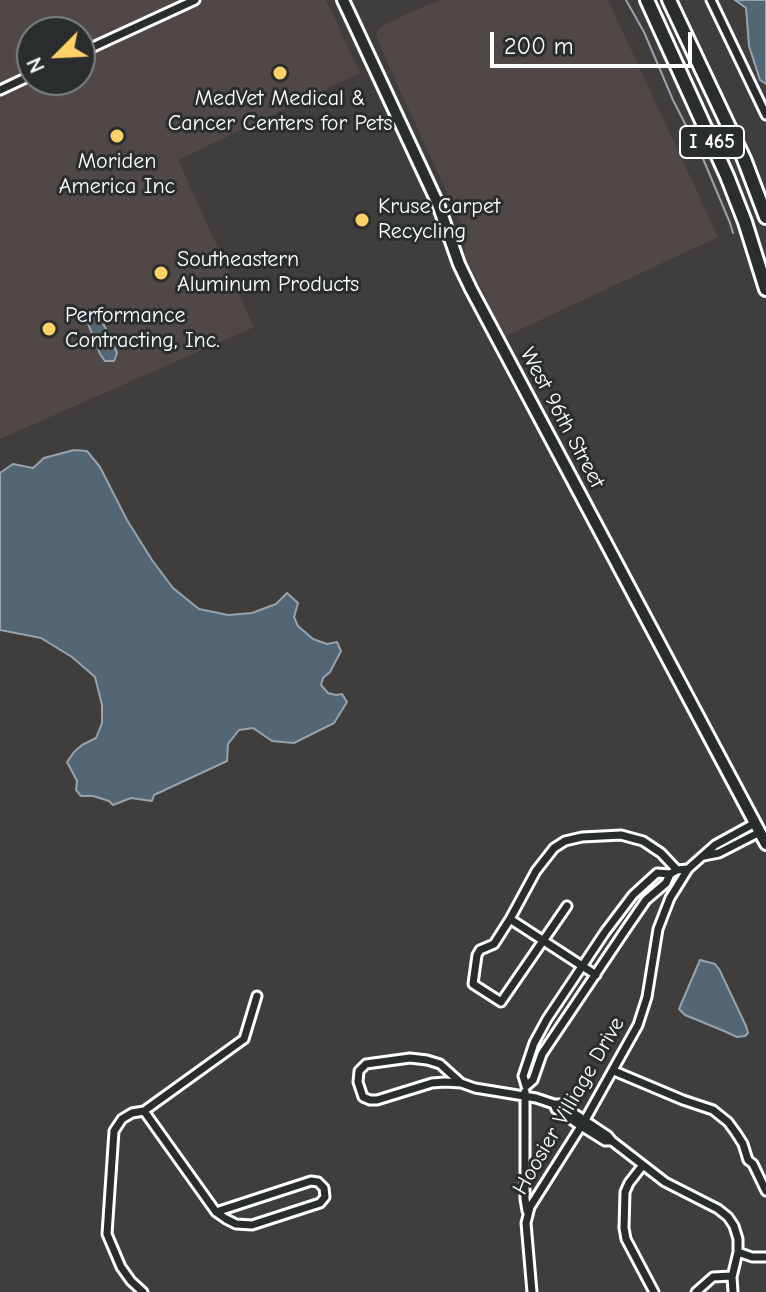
<!DOCTYPE html>
<style>
body{margin:0}
#map{position:relative;width:766px;height:1292px;overflow:hidden;background:#403d3d;font-family:"Comic Neue",sans-serif}
canvas{display:block}
.north{position:absolute;left:16px;top:16px;width:80px;height:80px;box-sizing:border-box;background:#2a2d2e;border:2px solid #7f8182;border-radius:50%;rotate:246deg;font-size:22px;font-weight:700;line-height:32px;text-align:center;color:#fff}
.north::after{content:'';display:block;margin:auto;width:28px;height:36px;background:#ffd166;clip-path:polygon(50% 0,100% 100%,50% 72%,0 100%)}
.scale{position:absolute;left:490px;top:32px;width:202px;height:36px;box-sizing:border-box;border:4px solid #fff;border-top:0;padding-left:10px;font-size:24px;line-height:28px;white-space:nowrap;color:#fff;-webkit-text-stroke:6px #2a2d2e;paint-order:stroke}
</style>
<div id="map">
<canvas width="766" height="1292"></canvas>
<div class="north">N</div>
<div class="scale">200 m</div>
</div>
<script>
const g = document.querySelector('canvas').getContext('2d');
g.lineJoin = 'round';
function fill(path, color) { g.fillStyle = color; g.fill(path, 'evenodd'); }
const poly = rows => new Path2D(rows.map(r => 'M' + r).join(''));
function stroke(path, color, width, dash) { g.strokeStyle = color; g.lineWidth = width; g.lineCap = dash ? 'butt' : 'round'; g.setLineDash(dash || []); g.stroke(path); }
function write(font, color, halo, rows, align = 'center') {
  g.font = font + ' "Comic Neue",sans-serif'; g.lineWidth = 6; g.setLineDash([]); g.textBaseline = 'middle'; g.strokeStyle = halo; g.fillStyle = color; for (const [text, x, y, turn = 0] of rows) {
    g.save(); g.translate(x, y); g.rotate((+turn || 0) * Math.PI / 180); g.textAlign = isNaN(turn) ? turn : align; if (halo) g.strokeText(text, 0, 0); g.fillText(text, 0, 0); g.restore();
  }
}
fill(poly([
 [0,0,326,0,360,73,178,160,254,327,0,439],
 [32,32,80,32,80,80,32,80],
 [439,0,608,0,718,237,506,336,498,324,465,255,464,230,391,71,376,34,383,25]
]), '#504847');
const water = poly([
 [735,0,766,0,766,84,760,80,749,46,746,8,735,0],
 [91,309,97,310,113,344,117,353,114,361,105,361,100,354,85,316,86,311,91,309],
 [74,450,87,451,100,467,127,520,152,560,173,588,199,609,228,615,252,613,276,604,287,593,298,603,294,617,298,626,313,639,327,644,337,642,341,651,330,672,323,678,321,685,328,693,336,695,342,694,347,702,334,723,294,743,272,741,253,728,239,730,228,744,227,761,154,795,152,801,131,798,113,805,109,801,93,796,81,796,76,790,77,781,67,762,74,752,82,745,96,738,102,723,102,705,95,677,72,657,41,638,0,630,0,473,13,464,33,468,44,458,74,450],
 [700,960,715,964,719,969,746,1026,748,1033,745,1036,737,1037,724,1031,685,1015,679,1009,700,960]
]);
fill(water, '#536676');
stroke(water, '#98a3ad', 2);
stroke(poly([
 [626,0,644,32,673,100,704,161,730,223,733,233]
]), '#98a3ad', 2);
const street = poly([
 [711,0,766,115],
 [80,53,195,0],
 [0,90,32,75],
 [704,856,719,853,760,832],
 [670,874,666,883,646,900,626,929,542,1054,533,1080,526,1086,523,1076,534,1043,547,1019,605,932,633,895,657,873,670,874,677,870,688,869],
 [510,919,494,944,480,950,477,955,473,984,501,1002,567,906],
 [596,975,510,919,536,871,554,848,565,841,582,837,621,835,643,841,661,853,677,870],
 [614,1071,683,1100,713,1110,728,1122,736,1133,743,1144,748,1160,753,1164,766,1191],
 [461,1083,440,1064,427,1060,410,1058,366,1064,359,1071,358,1082,363,1097,370,1100,377,1100,432,1083,445,1082,461,1083,475,1088,536,1098,554,1104,560,1104,608,1136,612,1141,665,1182,718,1209,728,1217,734,1226,738,1239,738,1252,732,1277,733,1292],
 [525,1092,525,1199,527,1211],
 [554,1104,556,1109,581,1126,605,1141,612,1141],
 [144,1111,216,1212,226,1219,236,1224,252,1225,320,1203,325,1197,324,1188,318,1182,311,1181,216,1212],
 [643,1165,629,1183,625,1192,624,1228,626,1239,654,1292],
 [738,1252,752,1257,766,1257],
 [143,1292,131,1281,121,1267,107,1234,114,1131,122,1119,132,1113,144,1111,244,1039,257,996],
 [532,1292,526,1223,530,1207,585,1120,638,1025,647,997,658,929,670,898,688,869,715,845,755,823],
 [696,1292,713,1277,732,1276]
]);
const secondary = poly([
 [343,0,438,204,459,264,471,289,766,844]
]);
const highway = poly([
 [647,0,727,176,745,222,766,289],
 [669,0,744,159,766,217]
]);
stroke(street, '#fff', 13);
stroke(secondary, '#fff', 16);
stroke(highway, '#fff', 18);
stroke(street, '#2a2d2e', 7);
stroke(secondary, '#2a2d2e', 10);
stroke(highway, '#2a2d2e', 12);
for (const [x, y, r, color] of [
 [280,73,8,"#ffd166"],
 [117,136,8,"#ffd166"],
 [362,220,8,"#ffd166"],
 [161,273,8,"#ffd166"],
 [49,329,8,"#ffd166"]
]) { const dot = new Path2D(); dot.arc(x, y, r, 0, 2 * Math.PI); g.fillStyle = color; g.fill(dot); stroke(dot, '#2a2d2e', 3); }
for (const [x, y, w] of [
 [712,142,64]
]) { const box = new Path2D(); box.roundRect(x - w / 2, y - 16, w, 32, 6); g.fillStyle = '#2a2d2e'; g.fill(box); stroke(box, '#fff', 2); }
write('bold 20px', '#fff', null, [
 ["I 465",712,142]
]);
write('22px', '#fff', '#2a2d2e', [
 ["MedVet Medical &",280,99,"center"],
 ["Cancer Centers for Pets",280,124,"center"],
 ["Moriden",117,162,"center"],
 ["America Inc",117,187,"center"],
 ["Kruse Carpet",378,207],
 ["Recycling",378,232],
 ["Southeastern",177,260],
 ["Aluminum Products",177,285],
 ["Performance",65,316],
 ["Contracting, Inc.",65,341]
], 'left');
write('22px', '#fff', '#2a2d2e', [
 ["West 96th Street",562,418,62],
 ["Hoosier Villiage Drive",569,1106,-60]
]);
</script>
